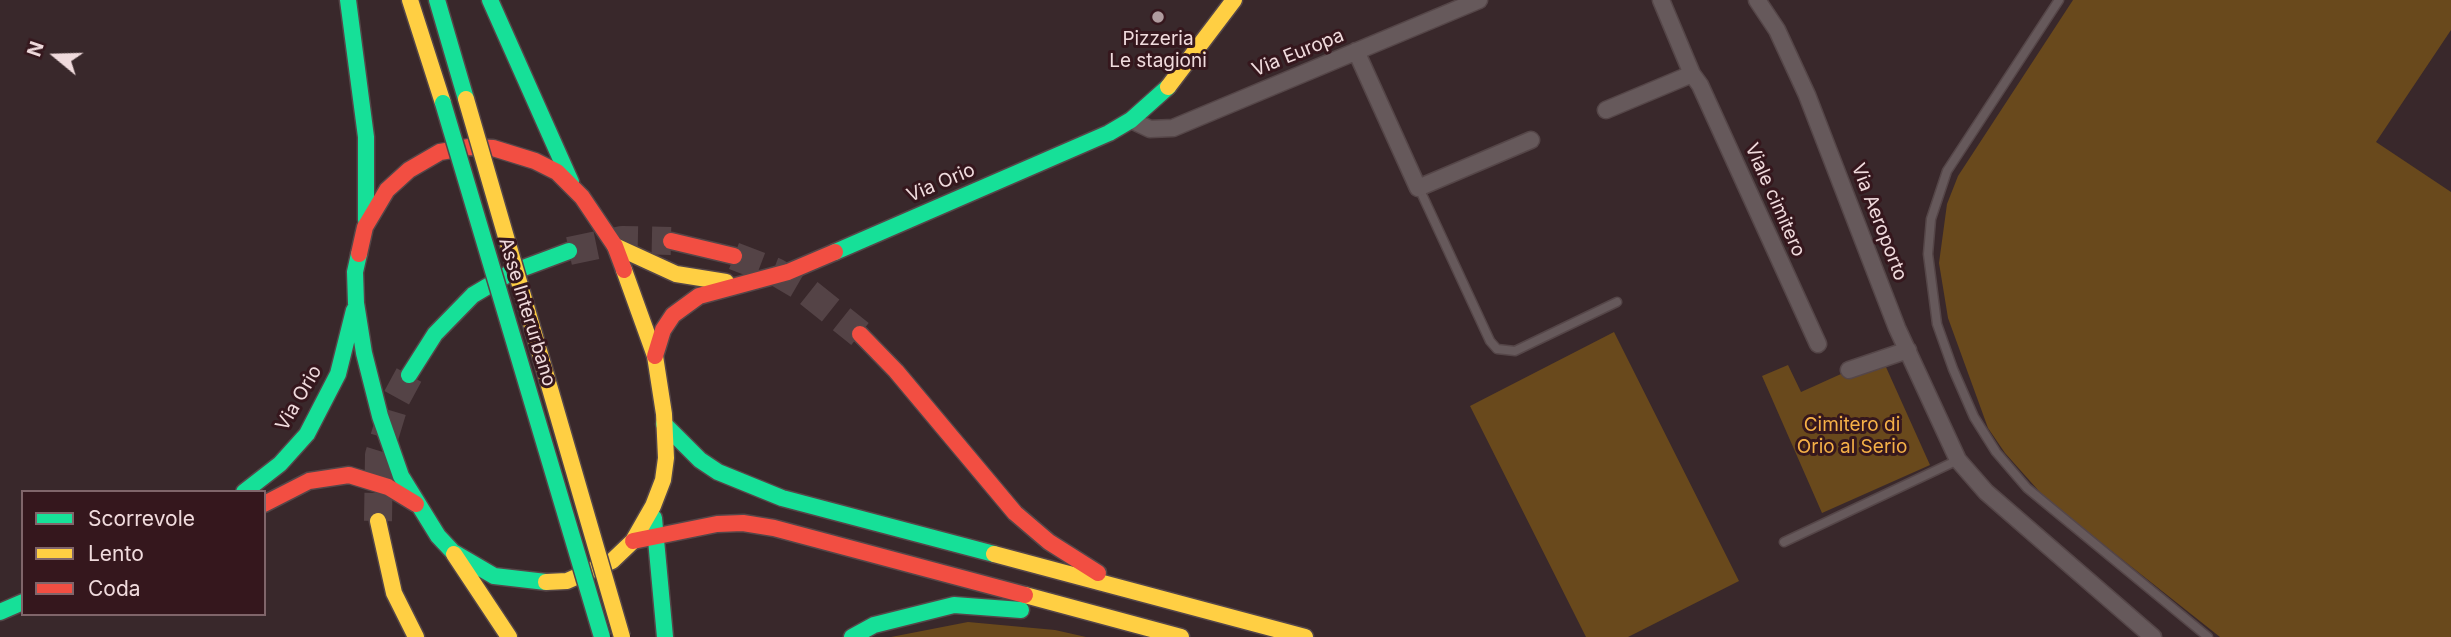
<!DOCTYPE html>
<style>
body{margin:0}
#map{position:relative;width:2451px;height:637px;overflow:hidden;background:#39282b;font-family:Inter,sans-serif}
canvas{display:block}
.legend{position:absolute;left:21px;top:490px;width:245px;height:126px;box-sizing:border-box;background:#35171d;border:2px solid #80656a;margin:0;padding:9px 12px;list-style:none;font-size:21px;color:#f0dbdd}
.legend li{display:flex;align-items:center;gap:14px;height:35px}
.legend b{width:35px;border:2px solid #80656a}
.north{position:absolute;left:21px;top:21px;width:70px;height:70px;-webkit-text-stroke:5px #35171d;paint-order:stroke;rotate:289deg;font-size:19px;font-weight:700;line-height:28px;text-align:center;color:#f0dbdd}
.north::after{content:'';display:block;margin:auto;width:24px;height:32px;background:#f0dbdd;clip-path:polygon(50% 0,100% 100%,50% 72%,0 100%)}
</style>
<div id="map">
<canvas width="2451" height="637"></canvas>
<ul class="legend">
<li><b style="height:9px;background:#16e098"></b>Scorrevole</li>
<li><b style="height:9px;background:#ffcf43"></b>Lento</li>
<li><b style="height:9px;background:#f24e42"></b>Coda</li>
</ul>
<div class="north">N</div>
</div>
<script>
const g = document.querySelector('canvas').getContext('2d');
g.lineJoin = 'round';
function fill(path, color) { g.fillStyle = color; g.fill(path, 'evenodd'); }
const poly = rows => new Path2D(rows.map(r => 'M' + r).join(''));
function stroke(path, color, width, dash) { g.strokeStyle = color; g.lineWidth = width; g.lineCap = dash ? 'butt' : 'round'; g.setLineDash(dash || []); g.stroke(path); }
function write(font, color, halo, rows, align = 'center') {
  g.font = font + ' Inter,sans-serif'; g.lineWidth = 6; g.setLineDash([]); g.textBaseline = 'middle'; g.strokeStyle = halo; g.fillStyle = color; for (const [text, x, y, turn = 0] of rows) {
    g.save(); g.translate(x, y); g.rotate((+turn || 0) * Math.PI / 180); g.textAlign = isNaN(turn) ? turn : align; if (halo) g.strokeText(text, 0, 0); g.fillText(text, 0, 0); g.restore();
  }
}
fill(poly([
 [2073,0,2451,0,2451,30,2376,142,2451,192,2451,637,2220,637,2046,499,2005,453,1988,428,1948,318,1939,263,1947,204,1958,176],
 [1614,332,1739,581,1628,637,1586,637,1470,406],
 [1881,356,1930,465,1822,513,1762,376,1788,365,1801,392],
 [968,622,1055,630,1086,637,891,637]
]), '#69491c');
stroke(poly([
 [569,251,622,240,671,241],
 [734,256,776,272,800,286,860,334],
 [378,521,379,455,396,399,409,375]
]), '#544346', 28, [28, 14]);
const lane = poly([
 [2059,0,1947,171,1931,219,1928,254,1937,324,1953,369,1974,417,1996,452,2027,488,2208,637],
 [1419,188,1490,341,1497,349,1515,351,1617,302],
 [1784,542,1958,460]
]);
const street = poly([
 [1757,0,1777,30,1807,95,1897,328,1958,460,1986,492,2153,637],
 [1356,51,1418,188,1531,140],
 [1692,74,1700,85,1818,344],
 [1606,110,1692,74,1661,0],
 [1131,120,1150,129,1173,128,1479,0],
 [1849,370,1908,350]
]);
const fast = poly([
 [348,0,366,137,366,220],
 [437,0,466,99],
 [490,0,571,182],
 [835,252,1109,133,1131,120,1168,87],
 [359,254,355,272,356,303,364,353,380,416,401,476,438,536,453,552,494,576,546,582],
 [409,375,435,334,473,295,510,273,569,251],
 [664,424,700,460,718,472,782,498,994,554],
 [244,492,280,464,307,434,338,374,354,310],
 [654,518,665,637],
 [0,612,23,602],
 [852,637,874,625,954,605,1021,610]
]);
const slow = poly([
 [410,0,443,103],
 [1168,87,1234,0],
 [615,246,676,274,726,282],
 [378,521,394,593,416,637],
 [454,554,509,637],
 [994,554,1305,637],
 [546,582,567,581,612,561,633,541,653,506,663,480,666,458,664,414,655,356,624,270],
 [1025,595,1181,637]
]);
const jam = poly([
 [469,147,493,148,535,161,557,172,582,197,615,246,624,270],
 [671,241,734,256],
 [359,254,365,227,387,190,409,170,440,152,469,147],
 [860,334,896,371,1015,513,1049,542,1098,573],
 [655,356,663,330,673,315,699,296,788,272,835,252],
 [264,504,309,481,349,475,388,487,416,504],
 [633,541,717,524,743,523,774,528,1025,595]
]);
stroke(lane, '#554648', 11);
stroke(street, '#554648', 19);
stroke(fast, '#554648', 19);
stroke(slow, '#554648', 19);
stroke(jam, '#554648', 19);
stroke(lane, '#66595b', 8);
stroke(street, '#66595b', 16);
stroke(fast, '#16e098', 16);
stroke(slow, '#ffcf43', 16);
stroke(jam, '#f24e42', 16);
const fastBridge = poly([
 [443,103,602,637]
]);
const slowBridge = poly([
 [466,99,622,637]
]);
stroke(fastBridge, '#554648', 19, []);
stroke(slowBridge, '#554648', 19, []);
stroke(fastBridge, '#16e098', 16);
stroke(slowBridge, '#ffcf43', 16);
for (const [x, y, r, color] of [
 [1158,17,7,"#b09c9f"]
]) { const dot = new Path2D(); dot.arc(x, y, r, 0, 2 * Math.PI); g.fillStyle = color; g.fill(dot); stroke(dot, '#35171d', 2.5); }
write('19px', '#f0dbdd', '#35171d', [
 ["Pizzeria",1158,39],
 ["Le stagioni",1158,61]
]);
write('19px', '#f0dbdd', '#35171d', [
 ["Via Europa",1298,53,-22],
 ["Via Orio",941,183,-23],
 ["Viale cimitero",1775,200,66],
 ["Via Aeroporto",1879,222,69],
 ["Asse Interurbano",527,312,73],
 ["Via Orio",299,398,-60]
]);
write('19px', '#f5b047', '#35171d', [
 ["Cimitero di",1852,425],
 ["Orio al Serio",1852,447]
]);
</script>
